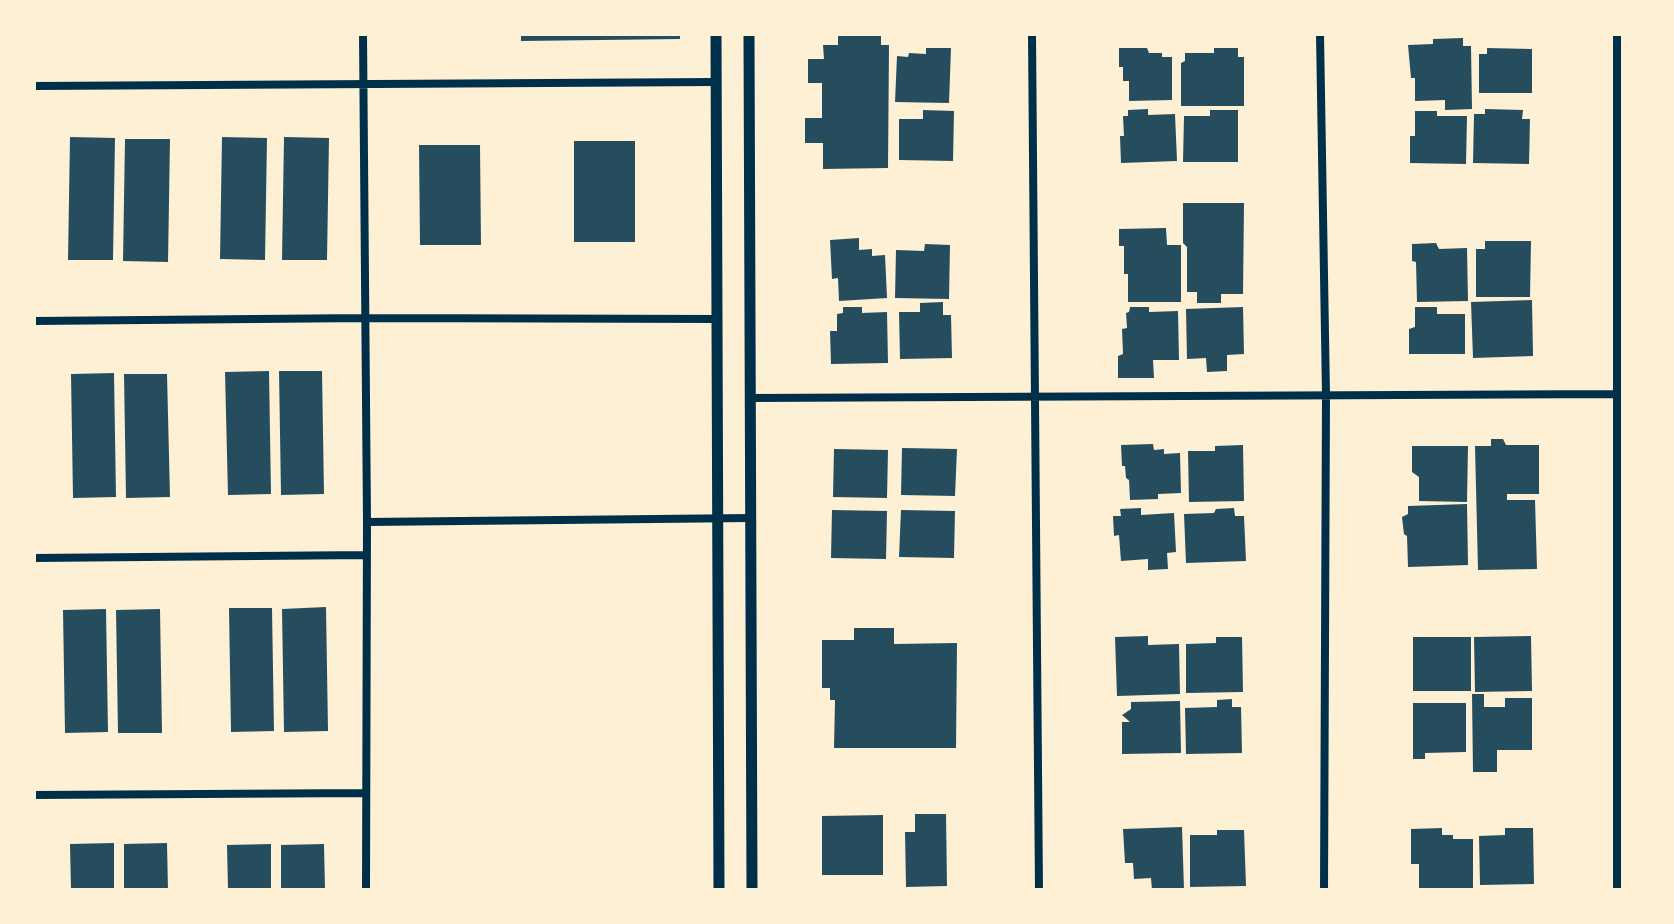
<!DOCTYPE html>
<style>
body{margin:0}
#map{position:relative;width:1674px;height:924px;overflow:hidden;background:#fdf0d5;font-family:"Exo 2",sans-serif}
canvas{display:block}
.frame{position:absolute;inset:0;border:36px solid #fdf0d5;pointer-events:none}
</style>
<div id="map">
<canvas width="1674" height="924"></canvas>
<div class="frame"></div>
</div>
<script>
const g = document.querySelector('canvas').getContext('2d');
g.lineJoin = 'round';
function fill(path, color) { g.fillStyle = color; g.fill(path, 'evenodd'); }
const poly = rows => new Path2D(rows.map(r => 'M' + r).join(''));
function stroke(path, color, width, dash) { g.strokeStyle = color; g.lineWidth = width; g.lineCap = dash ? 'butt' : 'round'; g.setLineDash(dash || []); g.stroke(path); }
fill(poly([
 [521,34,680,34,680,39,521,41],
 [838,34,881,34,881,45,889,45,888,168,823,169,823,143,805,143,805,118,822,118,822,83,808,83,808,59,824,59,823,45,838,45],
 [1463,38,1463,46,1471,46,1472,109,1445,110,1445,100,1415,101,1415,78,1411,78,1408,45,1433,44,1433,39],
 [926,48,951,48,949,103,895,102,897,56,908,57,909,53,926,54],
 [1119,48,1147,48,1149,53,1162,53,1162,57,1172,57,1172,100,1129,101,1129,81,1123,81,1123,67,1119,67],
 [1214,48,1238,48,1238,57,1244,57,1244,106,1181,106,1181,63,1185,61,1185,53,1214,53],
 [1487,48,1532,49,1532,93,1479,93,1479,54,1487,54],
 [1148,109,1148,115,1175,114,1177,161,1121,163,1120,136,1124,136,1123,116,1128,116,1128,110],
 [1485,109,1523,110,1522,119,1530,119,1529,164,1473,163,1474,114,1485,114],
 [923,110,954,111,953,161,899,160,899,119,923,119],
 [1210,110,1238,110,1238,162,1183,162,1184,116,1210,116],
 [1415,111,1437,111,1437,116,1467,116,1466,164,1410,163,1410,136,1415,136],
 [70,137,115,138,113,260,68,260],
 [222,137,267,138,265,260,220,259],
 [284,137,329,138,327,260,282,260],
 [125,139,170,139,168,262,123,261],
 [574,141,635,141,635,242,574,242],
 [419,145,480,145,481,245,420,245],
 [1183,203,1244,203,1243,294,1221,294,1221,303,1197,303,1197,292,1187,292,1187,247,1183,243],
 [1166,228,1167,245,1181,245,1181,302,1128,302,1128,274,1124,274,1124,246,1119,246,1119,229],
 [859,238,859,250,872,249,872,256,885,255,887,298,839,301,838,278,832,279,830,240],
 [1485,241,1531,241,1530,297,1476,297,1476,249,1485,249],
 [1436,243,1439,249,1467,248,1468,301,1417,302,1416,262,1412,261,1412,244],
 [925,244,950,245,949,299,895,298,896,250,924,251],
 [1532,300,1533,356,1473,358,1471,302],
 [943,302,943,315,951,315,952,358,900,359,899,312,920,312,920,303],
 [843,307,862,307,862,313,887,312,888,363,831,364,830,331,837,331,837,314,843,313],
 [1130,307,1149,307,1149,312,1178,311,1179,360,1153,360,1154,378,1118,378,1118,356,1123,354,1122,329,1127,328,1126,313,1129,312],
 [1243,307,1244,354,1227,355,1227,371,1207,372,1206,358,1187,359,1186,309],
 [1415,307,1437,307,1437,314,1465,314,1465,354,1409,354,1409,329,1415,327],
 [269,371,271,494,228,495,225,372],
 [279,371,322,371,324,494,281,495],
 [114,373,116,497,73,498,71,374],
 [124,374,167,374,170,497,126,498],
 [1491,439,1503,439,1506,445,1539,445,1539,494,1507,494,1507,500,1535,500,1537,569,1478,570,1475,446,1491,446],
 [1153,444,1154,450,1164,449,1164,454,1180,453,1181,493,1158,494,1158,499,1130,500,1129,480,1126,478,1125,466,1122,466,1121,445],
 [1243,445,1244,501,1189,502,1188,451,1215,451,1215,446],
 [1412,446,1468,446,1467,502,1419,501,1419,477,1412,472],
 [902,448,957,449,955,496,901,495],
 [834,449,888,450,887,498,833,497],
 [1467,504,1468,565,1408,567,1407,536,1404,534,1402,517,1408,514,1408,506],
 [1141,508,1141,515,1174,513,1176,552,1167,553,1168,569,1148,570,1148,559,1121,561,1119,535,1114,536,1113,516,1121,516,1120,509],
 [1234,508,1235,516,1244,516,1246,561,1186,563,1184,514,1214,513,1216,509],
 [832,510,887,511,886,559,831,558],
 [901,510,955,511,954,558,899,557],
 [326,607,328,731,284,732,282,609],
 [229,608,272,608,274,731,231,732],
 [106,609,108,732,65,733,63,610],
 [160,609,162,733,118,733,116,610],
 [854,628,894,628,894,644,957,643,956,748,834,748,835,700,830,700,830,688,822,688,822,640,854,640],
 [1148,636,1148,645,1179,644,1180,694,1117,696,1115,637],
 [1531,636,1532,691,1475,692,1474,637],
 [1216,637,1242,637,1243,692,1186,693,1186,644,1216,643],
 [1413,637,1471,637,1471,691,1413,691],
 [1472,694,1484,694,1484,707,1505,707,1505,698,1532,698,1532,750,1497,750,1497,772,1473,772],
 [1232,699,1232,707,1241,707,1242,753,1186,754,1185,708,1217,707,1217,700],
 [1180,701,1181,753,1122,754,1122,722,1130,722,1122,715,1131,709,1131,702],
 [1413,703,1466,703,1466,752,1425,753,1425,759,1413,759],
 [915,814,946,814,947,886,906,887,905,832,915,832],
 [883,815,883,875,822,875,822,816],
 [1182,827,1184,890,1152,890,1151,878,1134,879,1133,863,1125,863,1123,829],
 [1442,828,1442,835,1453,835,1453,839,1473,839,1473,888,1419,888,1419,864,1411,864,1411,829],
 [1505,828,1533,828,1534,884,1480,885,1479,836,1505,835],
 [1217,830,1244,830,1246,886,1190,887,1190,835,1217,835],
 [114,843,114,890,71,890,70,844],
 [167,843,168,890,124,890,124,844],
 [271,844,271,890,228,890,227,845],
 [324,844,325,890,281,890,281,845]
]), '#264d5e');
stroke(poly([
 [363,34,367,522,366,890],
 [1032,34,1039,890],
 [1320,34,1326,395,1324,890],
 [34,86,716,82],
 [34,321,366,318,718,319],
 [751,398,1617,394],
 [367,522,751,518],
 [34,558,367,555],
 [34,795,366,793],
 [1617,890,1617,34]
]), '#003049', 8);
stroke(poly([
 [716,34,719,890],
 [749,34,752,890]
]), '#003049', 11);
</script>
